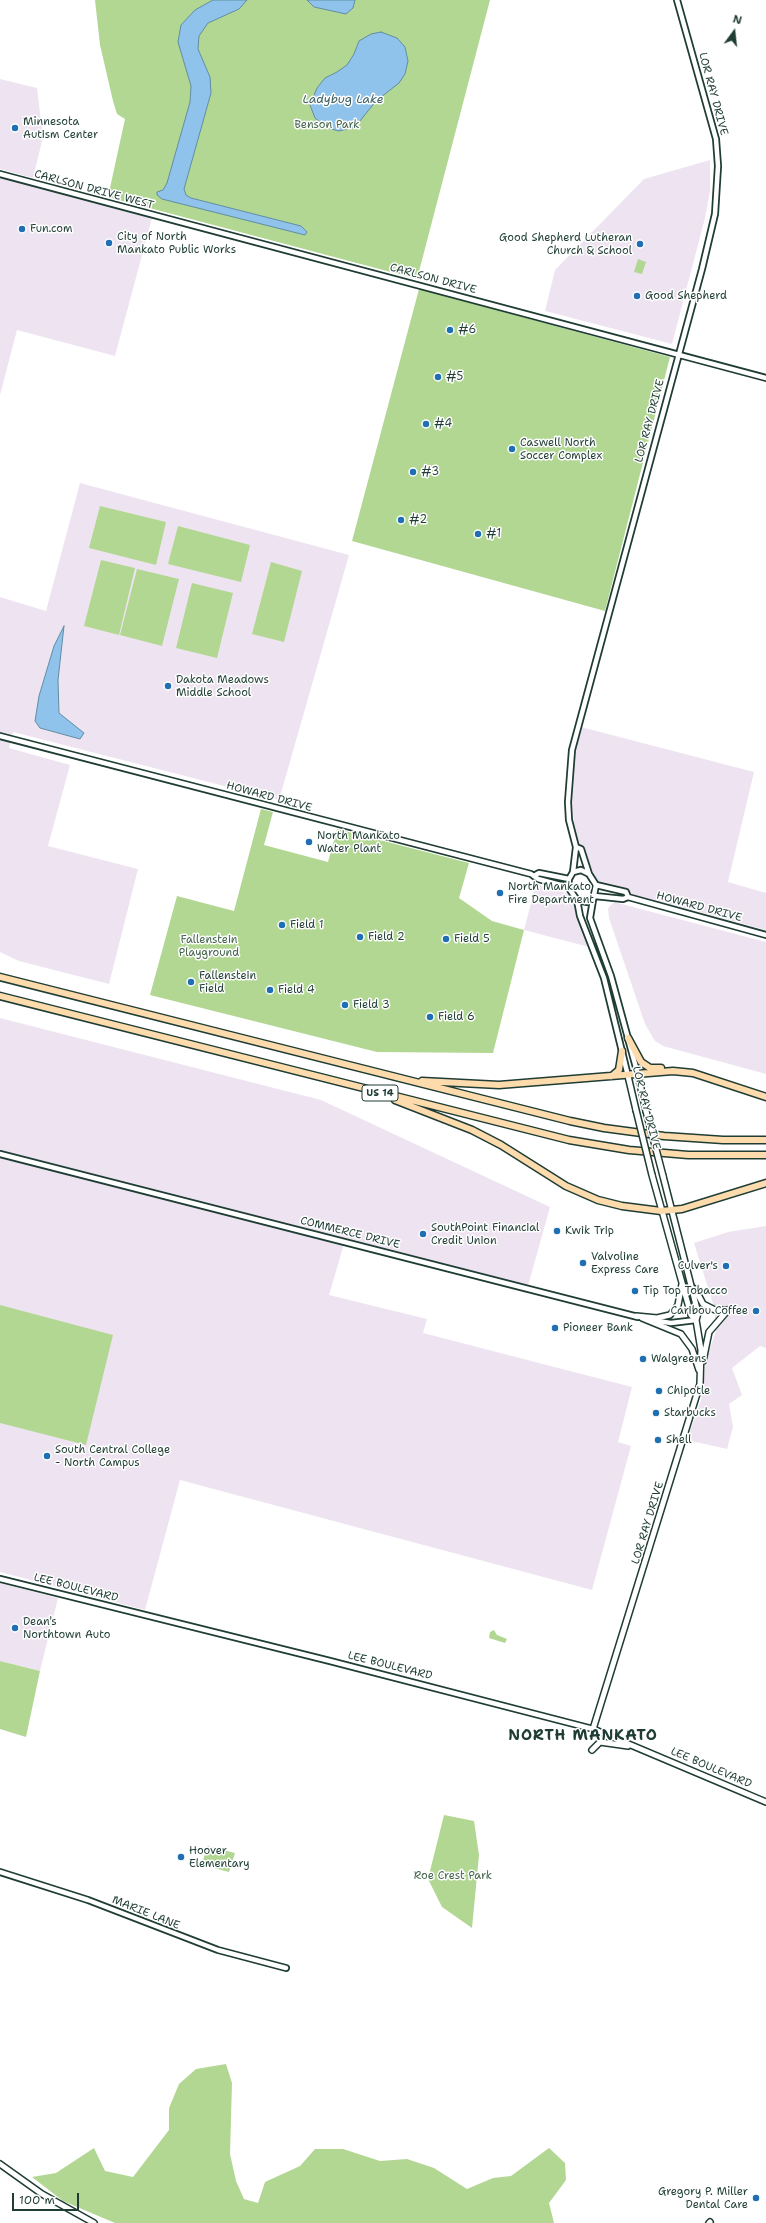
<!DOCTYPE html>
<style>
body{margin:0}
#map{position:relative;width:766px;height:2223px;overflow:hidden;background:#fff;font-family:"Shantell Sans",sans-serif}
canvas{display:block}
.north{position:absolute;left:714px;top:12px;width:40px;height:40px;-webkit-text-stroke:3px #fff;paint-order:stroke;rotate:15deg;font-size:11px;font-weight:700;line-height:16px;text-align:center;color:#1f3d34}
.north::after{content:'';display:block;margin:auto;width:14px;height:18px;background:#1f3d34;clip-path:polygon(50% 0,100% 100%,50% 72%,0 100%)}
.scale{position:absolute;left:12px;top:2193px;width:67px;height:18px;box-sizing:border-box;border:2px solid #1f3d34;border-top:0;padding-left:5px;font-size:12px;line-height:14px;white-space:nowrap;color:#1f3d34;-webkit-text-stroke:3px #fff;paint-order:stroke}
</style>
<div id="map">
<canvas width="766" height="2223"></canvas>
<div class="north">N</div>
<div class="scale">100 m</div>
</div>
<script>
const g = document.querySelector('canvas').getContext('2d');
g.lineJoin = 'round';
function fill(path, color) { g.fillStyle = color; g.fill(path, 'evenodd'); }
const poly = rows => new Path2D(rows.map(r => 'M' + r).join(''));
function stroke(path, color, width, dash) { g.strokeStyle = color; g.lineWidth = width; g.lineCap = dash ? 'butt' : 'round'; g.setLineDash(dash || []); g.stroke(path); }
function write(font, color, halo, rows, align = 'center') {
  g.font = font + ' "Shantell Sans",sans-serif'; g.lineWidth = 3; g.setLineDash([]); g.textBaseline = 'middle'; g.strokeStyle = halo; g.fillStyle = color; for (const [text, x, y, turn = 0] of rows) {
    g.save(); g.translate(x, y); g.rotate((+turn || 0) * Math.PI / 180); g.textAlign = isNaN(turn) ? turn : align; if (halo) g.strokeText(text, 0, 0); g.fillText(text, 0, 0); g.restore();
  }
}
fill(poly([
 [0,79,37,88,43,137,33,178,0,169],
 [710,160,710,191,705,218,672,344,545,311,555,270,644,179],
 [0,177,152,218,115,356,17,330,0,395],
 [80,483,349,555,279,800,13,732,9,748,70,765,48,846,138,869,109,984,19,961,0,952,0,597,46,611],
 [581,727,754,772,728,882,766,893,766,930,590,883,584,870,574,824,571,791,572,768],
 [536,884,577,896,589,947,524,930],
 [614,902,766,942,766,1074,663,1046,655,1041,645,1024,609,918,608,908],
 [0,1018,321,1100,550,1207,526,1293,344,1244,329,1295,427,1319,423,1333,632,1387,618,1442,631,1446,592,1590,180,1480,145,1610,0,1572],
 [766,1226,766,1348,760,1346,732,1368,742,1395,729,1404,733,1427,727,1449,687,1440,701,1400,706,1360,716,1331,714,1307,694,1243,728,1232],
 [0,1583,58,1598,40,1671,0,1661]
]), '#eee4f1');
fill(poly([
 [95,0,490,0,417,279,108,197,125,119,117,114,113,101,100,45],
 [638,259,646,262,642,274,634,272],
 [419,289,670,357,605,611,352,541],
 [100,506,166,522,156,565,89,548],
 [178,526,250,545,241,582,168,564],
 [101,560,135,568,119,635,84,626],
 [271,562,302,571,284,642,252,634],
 [137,569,179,579,162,646,120,635],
 [192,583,233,593,217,658,176,648],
 [261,809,273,812,264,845,328,862,337,829,469,863,459,898,492,921,524,930,493,1053,377,1052,150,995,177,896,234,911],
 [0,1305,113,1335,86,1445,0,1423],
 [494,1630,497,1635,507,1639,505,1643,489,1638,490,1632],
 [0,1661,40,1671,26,1737,0,1729],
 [444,1815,474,1821,479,1855,472,1928,442,1907,428,1879],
 [207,1846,235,1853,229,1872,202,1865],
 [226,2064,232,2083,230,2154,236,2181,244,2199,258,2203,265,2182,300,2166,315,2149,343,2149,380,2161,407,2159,434,2168,467,2189,493,2178,511,2176,549,2148,565,2163,566,2180,549,2203,554,2223,115,2223,63,2201,32,2177,56,2173,94,2148,105,2171,133,2177,169,2130,169,2108,179,2084,196,2069]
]), '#b2d792');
const water = poly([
 [213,0,247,0,239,9,208,23,199,36,198,49,210,77,211,93,184,189,186,195,191,198,301,226,307,232,305,235,162,199,157,195,157,192,163,190,167,183,190,102,191,86,178,42,181,25,195,10,213,0],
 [307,0,355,0,353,8,346,14,314,7,307,0],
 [381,32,397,38,405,47,408,61,405,74,399,83,376,101,355,127,339,131,328,128,315,118,310,105,317,88,325,78,337,72,347,65,354,54,359,41,371,34,381,32],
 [64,626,58,680,59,713,84,733,80,739,40,728,35,721,39,696,54,646,64,626]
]);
fill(water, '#8fc3ec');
stroke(water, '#628da2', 1);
const tertiary = poly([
 [0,174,766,378],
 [0,736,531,874,538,879,568,887],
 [576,847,581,849,589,874],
 [581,870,589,874,596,885,593,900,587,902,577,900,568,887,569,879,573,872,581,870],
 [573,872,576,847,569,820,568,802,572,750,702,269,715,214,718,166,716,139,677,0],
 [534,876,539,873,569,879],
 [596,885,626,892,628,897],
 [595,896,623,899,628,897,766,935],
 [577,900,580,916,604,978,628,1076],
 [593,900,590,918,611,976,638,1075],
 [0,1154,638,1317],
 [651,1320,671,1323,696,1320],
 [0,1579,330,1661,593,1729],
 [0,1872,88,1900,218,1950,286,1968]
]);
const secondary = poly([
 [638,1075,646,1111],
 [628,1076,636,1110],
 [652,1175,691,1315,696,1320],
 [663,1176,698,1313,696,1320,701,1350,700,1384,593,1729,766,1802],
 [695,1289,703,1304,715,1310,728,1310],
 [636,1316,657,1318,670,1315,678,1305,682,1284],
 [642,1318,681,1334,692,1349,699,1370],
 [703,1361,709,1332,728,1310],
 [592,1750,600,1742,628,1746],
 [0,2164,42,2194,94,2223],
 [709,2223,710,2222]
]);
const motorway = poly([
 [0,977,570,1121,604,1128,664,1136,723,1140,766,1140],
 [0,996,569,1140,629,1150,688,1155,766,1155],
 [628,1038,641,1062,650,1068,661,1068],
 [612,1076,619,1070,622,1051],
 [422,1081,499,1085,673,1071,693,1073,766,1097],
 [395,1100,472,1130,501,1145,566,1186,598,1200,622,1206,661,1211,682,1209,766,1183]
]);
stroke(tertiary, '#1f3d34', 8);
stroke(secondary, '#1f3d34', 8);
stroke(motorway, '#1f3d34', 9);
stroke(tertiary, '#fff', 4.5);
stroke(secondary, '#fff', 5);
stroke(motorway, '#fedbac', 6);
const secondaryBridge = poly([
 [636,1110,652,1175],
 [646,1111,663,1176]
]);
stroke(secondaryBridge, '#1f3d34', 8, []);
stroke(secondaryBridge, '#fff', 5);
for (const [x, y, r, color] of [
 [15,128,4,"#1f6fb2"],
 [22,229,4,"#1f6fb2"],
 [109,243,4,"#1f6fb2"],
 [640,244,4,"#1f6fb2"],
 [637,296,4,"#1f6fb2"],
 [450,330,4,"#1f6fb2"],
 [438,377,4,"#1f6fb2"],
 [426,424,4,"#1f6fb2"],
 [512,449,4,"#1f6fb2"],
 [413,472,4,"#1f6fb2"],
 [401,520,4,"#1f6fb2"],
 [478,534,4,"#1f6fb2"],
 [168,686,4,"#1f6fb2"],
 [309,842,4,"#1f6fb2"],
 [500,893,4,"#1f6fb2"],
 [282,925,4,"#1f6fb2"],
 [360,937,4,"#1f6fb2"],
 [446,939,4,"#1f6fb2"],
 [191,982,4,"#1f6fb2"],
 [270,990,4,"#1f6fb2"],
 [345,1005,4,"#1f6fb2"],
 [430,1017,4,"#1f6fb2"],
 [557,1231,4,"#1f6fb2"],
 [423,1234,4,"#1f6fb2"],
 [583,1263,4,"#1f6fb2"],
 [726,1266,4,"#1f6fb2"],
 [635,1291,4,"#1f6fb2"],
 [756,1311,4,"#1f6fb2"],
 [555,1328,4,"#1f6fb2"],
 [643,1359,4,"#1f6fb2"],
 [659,1391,4,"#1f6fb2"],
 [656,1413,4,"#1f6fb2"],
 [658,1440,4,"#1f6fb2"],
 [47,1456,4,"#1f6fb2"],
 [15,1628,4,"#1f6fb2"],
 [181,1857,4,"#1f6fb2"],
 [756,2198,4,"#1f6fb2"]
]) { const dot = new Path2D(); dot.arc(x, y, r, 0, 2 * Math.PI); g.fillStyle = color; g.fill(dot); stroke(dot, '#fff', 1.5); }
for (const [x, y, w] of [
 [380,1093,36]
]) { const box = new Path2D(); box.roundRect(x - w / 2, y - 8, w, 16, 3); g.fillStyle = '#fff'; g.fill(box); stroke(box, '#1f3d34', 1); }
write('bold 10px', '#1f3d34', null, [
 ["US 14",380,1093]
]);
write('11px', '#1f3d34', '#fff', [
 ["LOR RAY DRIVE",713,94,75],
 ["CARLSON DRIVE WEST",94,190,15],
 ["CARLSON DRIVE",433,279,15],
 ["LOR RAY DRIVE",650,421,-75],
 ["HOWARD DRIVE",269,797,15],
 ["HOWARD DRIVE",699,907,15],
 ["LOR RAY DRIVE",646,1108,76],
 ["COMMERCE DRIVE",350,1233,14],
 ["LOR RAY DRIVE",648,1523,-73],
 ["LEE BOULEVARD",76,1588,14],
 ["LEE BOULEVARD",390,1666,14],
 ["LEE BOULEVARD",711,1768,23],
 ["MARIE LANE",146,1913,22]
]);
write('11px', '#1f3d34', '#fff', [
 ["Minnesota",23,122],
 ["Autism Center",23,135],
 ["Fun.com",30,229],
 ["City of North",117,237],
 ["Mankato Public Works",117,250],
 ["Good Shepherd Lutheran",632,238,"right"],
 ["Church & School",632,251,"right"],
 ["Good Shepherd",645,296],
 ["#6",458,330],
 ["#5",446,377],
 ["#4",434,424],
 ["Caswell North",520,443],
 ["Soccer Complex",520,456],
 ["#3",421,472],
 ["#2",409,520],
 ["#1",486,534],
 ["Dakota Meadows",176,680],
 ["Middle School",176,693],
 ["North Mankato",317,836],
 ["Water Plant",317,849],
 ["North Mankato",508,887],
 ["Fire Department",508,900],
 ["Field 1",290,925],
 ["Field 2",368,937],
 ["Field 5",454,939],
 ["Fallenstein",199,976],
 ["Field",199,989],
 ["Field 4",278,990],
 ["Field 3",353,1005],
 ["Field 6",438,1017],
 ["SouthPoint Financial",431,1228],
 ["Credit Union",431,1241],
 ["Kwik Trip",565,1231],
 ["Valvoline",591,1257],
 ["Express Care",591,1270],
 ["Culver's",718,1266,"right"],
 ["Tip Top Tobacco",643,1291],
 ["Caribou Coffee",748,1311,"right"],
 ["Pioneer Bank",563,1328],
 ["Walgreens",651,1359],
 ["Chipotle",667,1391],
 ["Starbucks",664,1413],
 ["Shell",666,1440],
 ["South Central College",55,1450],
 ["- North Campus",55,1463],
 ["Dean's",23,1622],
 ["Northtown Auto",23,1635],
 ["Hoover",189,1851],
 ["Elementary",189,1864],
 ["Gregory P. Miller",748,2192,"right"],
 ["Dental Care",748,2205,"right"]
], 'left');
write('11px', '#44644c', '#fff', [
 ["Benson Park",327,125],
 ["Fallenstein",209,940],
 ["Playground",209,953],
 ["Roe Crest Park",453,1876]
]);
write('italic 12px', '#3b5e62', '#fff', [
 ["Ladybug Lake",343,100]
]);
g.letterSpacing = '1px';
write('bold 15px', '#1f3d34', '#fff', [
 ["NORTH MANKATO",583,1736]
]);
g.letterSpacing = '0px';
</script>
